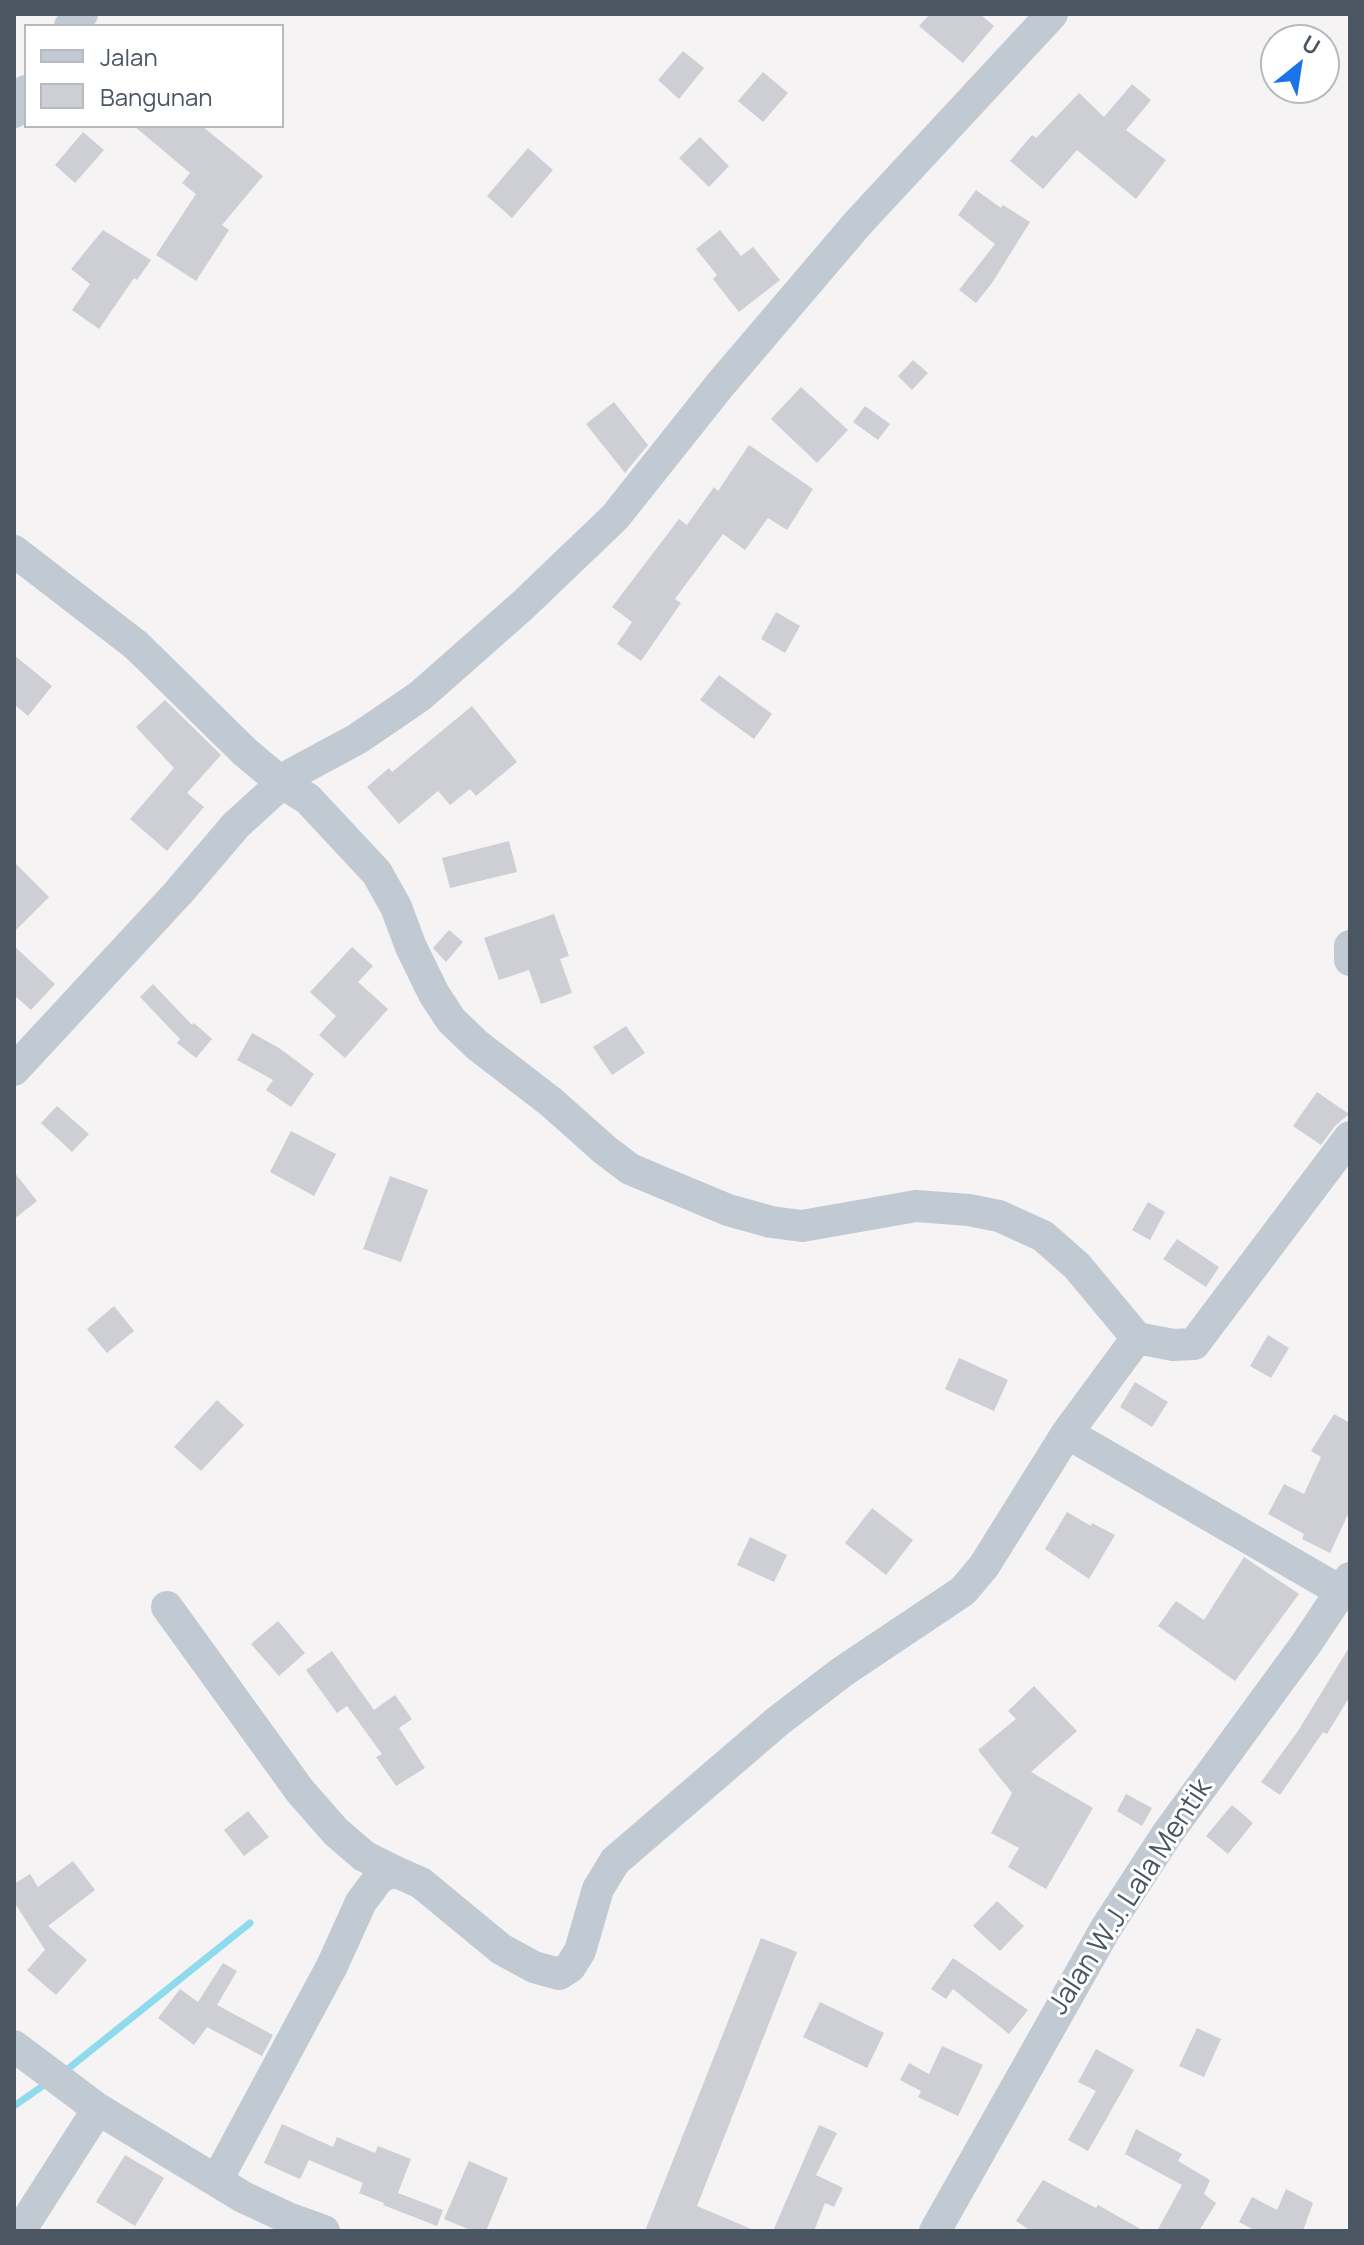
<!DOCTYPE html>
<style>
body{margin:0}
#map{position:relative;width:1364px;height:2245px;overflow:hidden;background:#f5f3f3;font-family:Manrope,sans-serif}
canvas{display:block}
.frame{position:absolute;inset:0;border:16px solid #4a5661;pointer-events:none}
.legend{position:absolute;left:24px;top:24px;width:260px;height:104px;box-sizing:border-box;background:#fff;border:2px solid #b7bbc0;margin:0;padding:10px 14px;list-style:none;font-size:24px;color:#4a5661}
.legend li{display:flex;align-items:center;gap:16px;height:40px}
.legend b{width:40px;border:2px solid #b7bbc0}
.north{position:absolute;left:1260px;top:24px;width:80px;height:80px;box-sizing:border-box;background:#fff;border:2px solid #b7bbc0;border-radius:50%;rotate:30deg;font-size:22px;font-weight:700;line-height:32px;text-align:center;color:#4a5661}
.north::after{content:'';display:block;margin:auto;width:28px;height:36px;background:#1a73e8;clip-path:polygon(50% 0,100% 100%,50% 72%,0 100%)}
</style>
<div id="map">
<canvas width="1364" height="2245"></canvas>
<div class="frame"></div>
<ul class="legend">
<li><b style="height:10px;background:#c1cad2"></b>Jalan</li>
<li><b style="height:22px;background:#cdcfd5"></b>Bangunan</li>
</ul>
<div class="north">U</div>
</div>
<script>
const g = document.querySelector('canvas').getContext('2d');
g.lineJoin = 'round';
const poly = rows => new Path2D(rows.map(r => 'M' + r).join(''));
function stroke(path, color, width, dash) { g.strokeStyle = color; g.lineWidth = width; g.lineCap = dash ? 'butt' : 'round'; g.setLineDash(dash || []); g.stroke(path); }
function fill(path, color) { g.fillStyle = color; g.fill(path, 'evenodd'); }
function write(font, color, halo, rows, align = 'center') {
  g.font = font + ' Manrope,sans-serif'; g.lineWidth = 6; g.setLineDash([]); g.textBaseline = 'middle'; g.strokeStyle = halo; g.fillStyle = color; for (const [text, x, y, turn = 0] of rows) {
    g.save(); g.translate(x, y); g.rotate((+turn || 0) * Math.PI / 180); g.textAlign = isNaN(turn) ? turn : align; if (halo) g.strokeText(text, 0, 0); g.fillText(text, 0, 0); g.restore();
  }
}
stroke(poly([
 [64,2072,250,1923],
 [14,2106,47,2083]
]), '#90daee', 7);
fill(poly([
 [930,14,980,14,994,26,963,63,919,26],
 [683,51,704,68,679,99,658,80],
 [763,72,788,93,763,122,738,101],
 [1132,84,1151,100,1126,130,1166,160,1136,199,1077,150,1043,189,1010,161,1032,135,1036,138,1079,93,1104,117],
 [134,126,202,126,263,176,222,225,229,230,196,281,156,255,196,194,182,183,190,173],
 [83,132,104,150,75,183,55,165],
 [700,137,729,166,709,187,679,158],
 [528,148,553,170,512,218,487,196],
 [976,190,1001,208,1003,205,1030,222,992,283,976,303,959,290,995,244,958,215],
 [103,230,151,260,137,280,134,278,99,329,72,310,90,284,71,269],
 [720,230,741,256,753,247,780,280,739,312,713,279,717,275,696,249],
 [913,360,928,373,912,390,898,376],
 [801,387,848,430,817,463,771,419],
 [614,402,648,445,625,473,586,424],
 [865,406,890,424,878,440,853,422],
 [749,445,813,489,787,530,768,518,745,550,723,534,675,599,681,603,641,661,617,644,632,622,612,607,679,519,687,525,714,487,718,491],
 [776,612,800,626,785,653,761,639],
 [14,655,52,686,28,716,14,704],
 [719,675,772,714,754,739,700,700],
 [165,700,221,755,187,793,204,807,167,851,130,819,174,768,136,727],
 [472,706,517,762,476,796,470,789,450,805,438,791,399,824,367,787,389,768,392,772],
 [509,841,517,872,450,888,442,858],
 [14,862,49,897,14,932],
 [554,914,569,956,560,959,572,993,541,1004,529,970,499,980,484,938],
 [449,930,463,942,446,962,433,948],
 [14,946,55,984,31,1010,14,995],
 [352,947,373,966,358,982,388,1009,345,1058,319,1035,336,1016,310,992],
 [153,984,192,1025,194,1023,212,1039,196,1058,177,1043,180,1039,140,997],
 [626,1026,645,1053,612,1075,593,1047],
 [252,1033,279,1048,314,1074,291,1107,266,1090,273,1080,237,1060],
 [1317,1092,1349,1114,1335,1126,1321,1145,1293,1126],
 [57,1106,89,1134,72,1152,41,1123],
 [291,1131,336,1154,314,1196,270,1172],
 [14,1172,37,1201,14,1219],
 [390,1176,428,1190,401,1262,363,1249],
 [1148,1202,1165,1212,1150,1240,1132,1230],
 [1177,1239,1219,1267,1206,1287,1163,1259],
 [114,1306,134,1331,107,1353,87,1329],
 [1268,1335,1289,1348,1271,1378,1250,1366],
 [959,1358,1008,1380,994,1411,945,1389],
 [1135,1382,1168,1402,1152,1427,1120,1407],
 [217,1400,244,1425,201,1471,174,1447],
 [1334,1414,1350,1423,1350,1510,1330,1553,1302,1539,1304,1534,1268,1514,1284,1484,1304,1494,1321,1457,1311,1451],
 [872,1508,913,1540,886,1575,845,1543],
 [1067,1512,1091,1526,1092,1523,1115,1535,1089,1579,1045,1549],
 [750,1537,787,1555,774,1582,737,1565],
 [1244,1557,1299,1594,1235,1681,1158,1626,1176,1601,1204,1620],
 [278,1621,305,1653,279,1676,251,1644],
 [1350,1646,1350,1696,1327,1734,1323,1732,1280,1795,1261,1782,1298,1731],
 [332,1651,374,1710,395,1695,412,1719,399,1728,425,1768,396,1786,376,1757,382,1754,347,1706,337,1713,306,1670],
 [1034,1686,1077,1731,1031,1772,1093,1808,1046,1889,1008,1867,1019,1848,991,1833,1012,1793,978,1750,1016,1719,1008,1711],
 [1126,1794,1152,1808,1142,1826,1117,1811],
 [1232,1805,1253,1823,1228,1854,1206,1836],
 [248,1811,269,1837,244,1856,224,1830],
 [73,1861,95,1890,48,1926,87,1960,56,1995,27,1970,45,1950,14,1902,14,1884,30,1874,38,1887],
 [997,1901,1024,1926,1000,1951,973,1926],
 [761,1938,797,1952,697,2206,756,2231,645,2231],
 [953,1958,1028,2010,1009,2034,953,1989,946,1999,931,1989],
 [223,1963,237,1971,217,2005,273,2035,262,2056,207,2027,194,2045,158,2018,180,1989,198,2002],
 [820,2002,884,2033,867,2068,803,2037],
 [1197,2028,1221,2039,1204,2077,1179,2066],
 [942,2046,983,2065,958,2116,918,2097,921,2091,900,2080,909,2063,929,2074],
 [1096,2049,1134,2070,1088,2151,1068,2140,1096,2091,1078,2082],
 [282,2124,333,2147,337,2137,375,2153,378,2146,411,2159,398,2193,443,2210,437,2226,383,2205,384,2203,359,2193,363,2183,309,2160,300,2179,264,2163],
 [819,2125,837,2133,816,2175,843,2188,834,2207,825,2203,814,2231,773,2231],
 [1136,2129,1182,2154,1178,2161,1210,2180,1204,2194,1216,2203,1199,2231,1157,2231,1182,2185,1125,2154],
 [125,2155,164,2178,135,2226,96,2202],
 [469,2161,508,2178,486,2231,473,2231,444,2219],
 [1043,2180,1096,2208,1098,2205,1144,2231,1031,2231,1016,2221],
 [1286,2189,1313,2203,1303,2231,1256,2231,1239,2222,1252,2197,1277,2210]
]), '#cdcfd5');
stroke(poly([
 [70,26,82,14],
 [14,112,26,91],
 [14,551,136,645,245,752,282,783,308,799,377,873,396,907,411,947,434,994,451,1020,477,1045,551,1102,605,1150,630,1169,728,1210,771,1222,802,1226,916,1206,969,1210,999,1216,1043,1236,1077,1266,1137,1338],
 [1350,946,1350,960],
 [14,1070,178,893,236,825,292,774,357,739,420,696,522,606,615,517,720,385,858,223,1052,14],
 [1067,1433,1342,1592],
 [167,1607,300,1791,336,1832,364,1856,394,1871],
 [14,2046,98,2109,243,2197,288,2218,324,2231],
 [217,2180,332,1966,361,1902,379,1878,394,1871,421,1883,501,1949,534,1967,559,1974,570,1967,580,1951,598,1889,615,1861,778,1721,842,1672,963,1591,984,1566,1067,1433,1137,1338,1173,1345,1194,1344,1350,1137],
 [20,2231,98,2109],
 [935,2231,1106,1928,1167,1834,1306,1644,1350,1578]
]), '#c1cad2', 32);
write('28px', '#4a5661', '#fff', [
 ["Jalan W.J. Lala Mentik",1131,1897,-57]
]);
</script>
